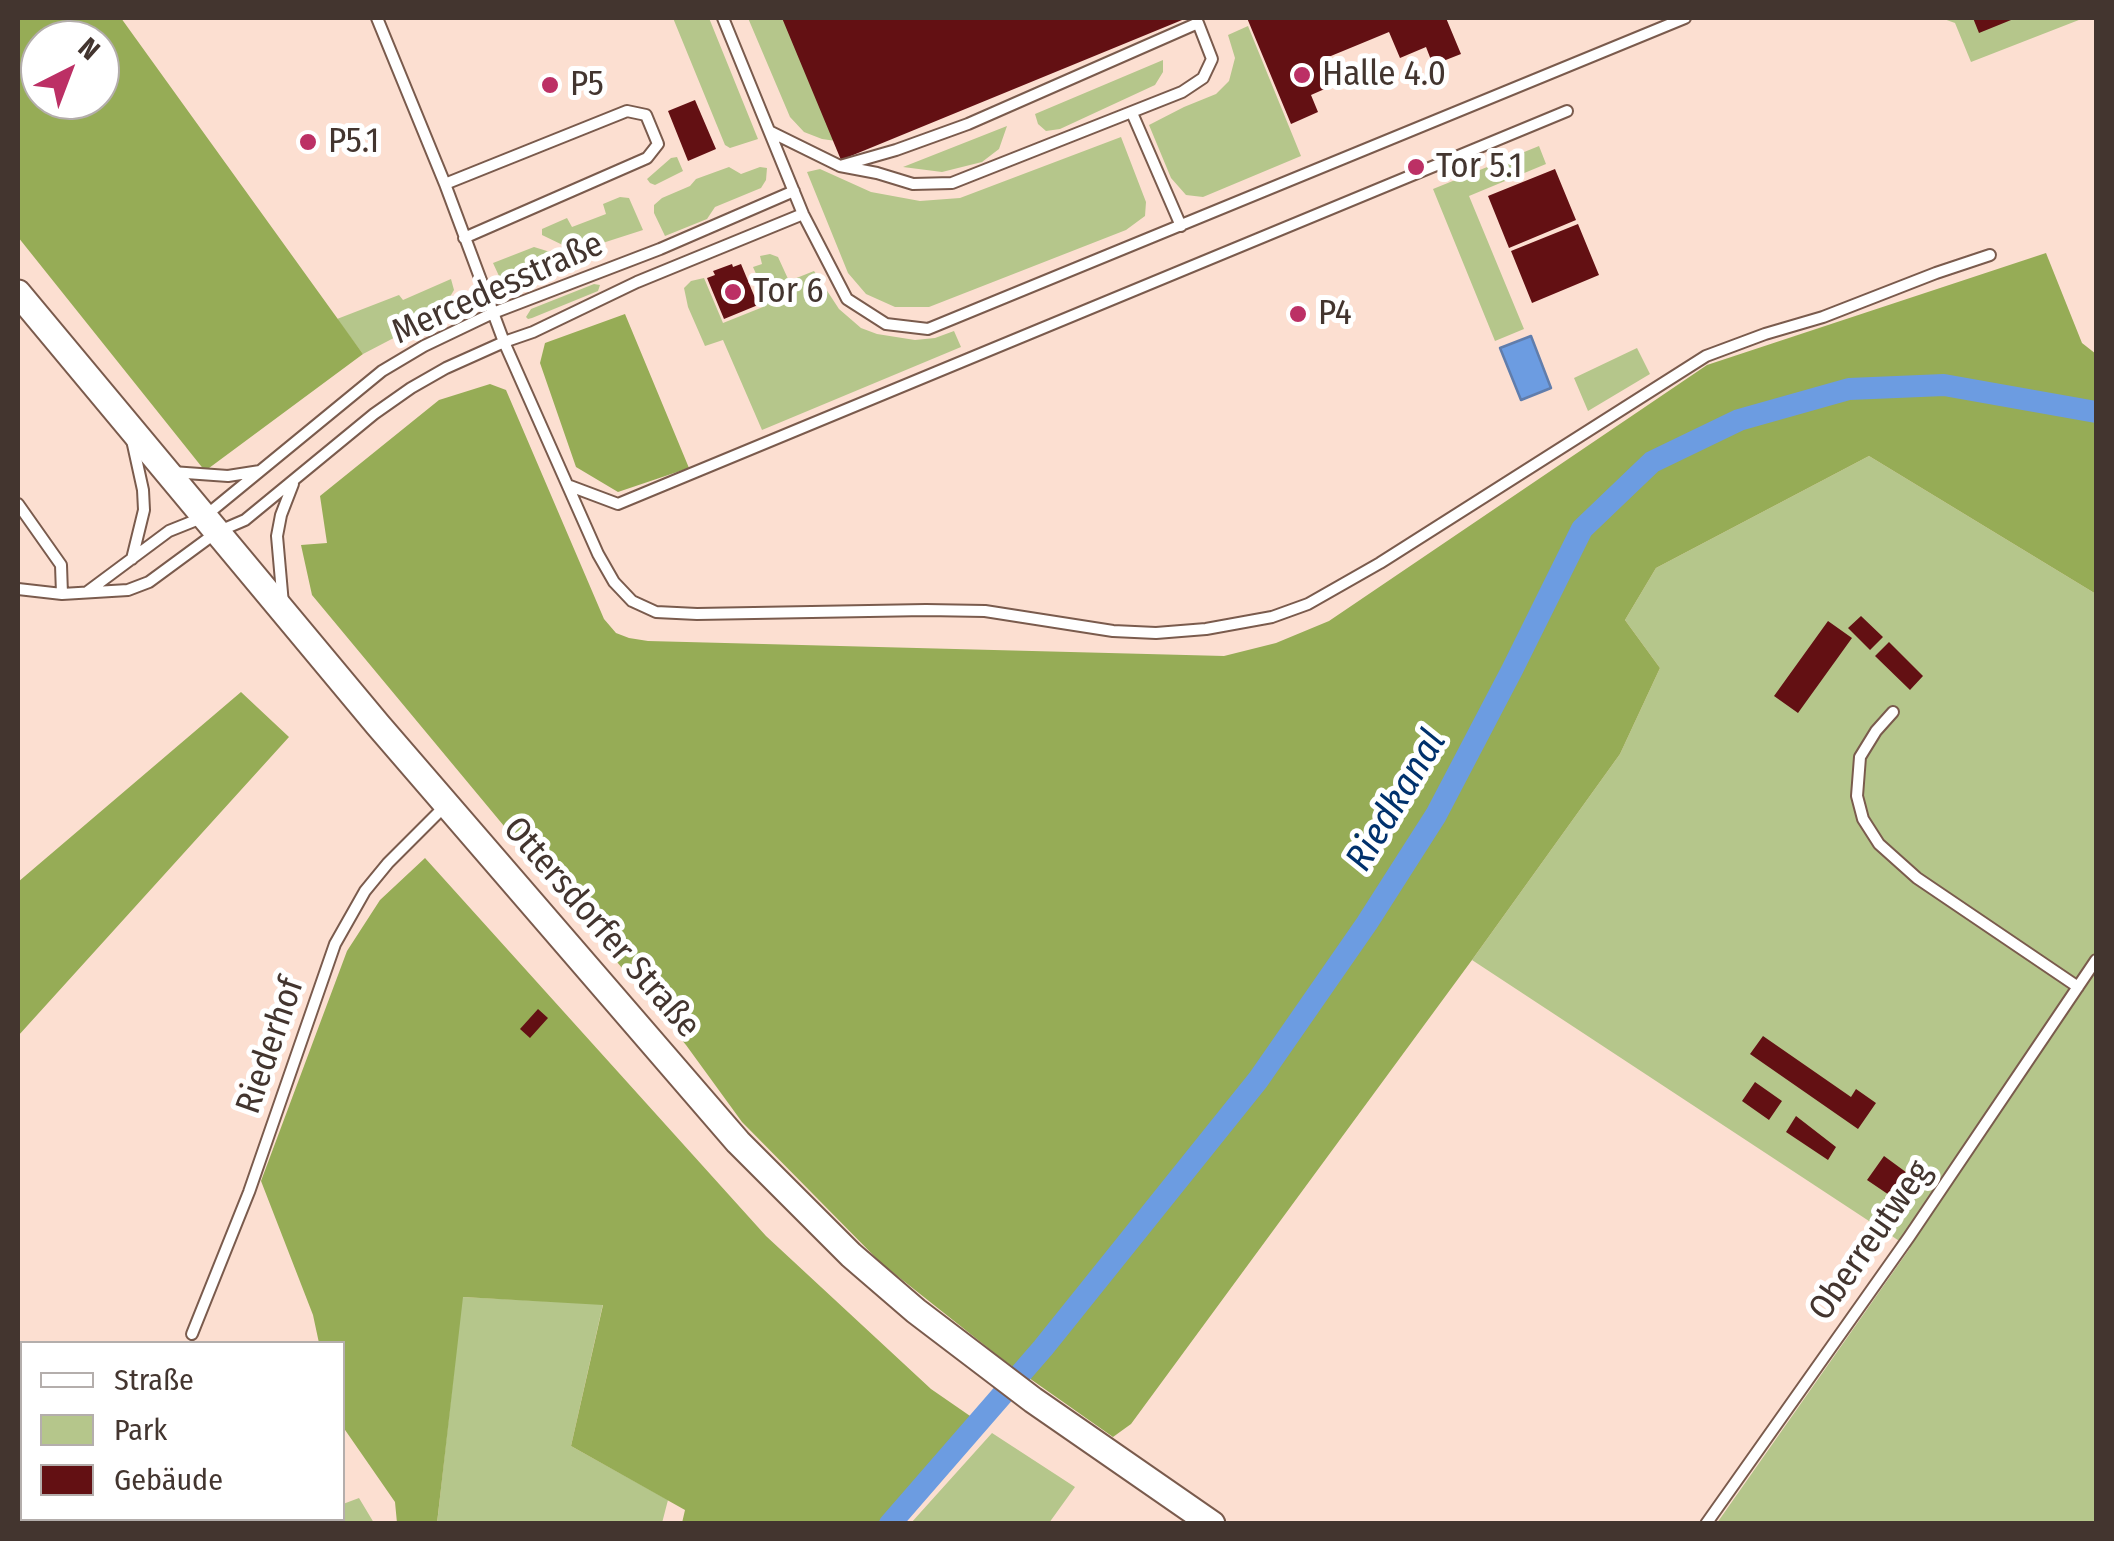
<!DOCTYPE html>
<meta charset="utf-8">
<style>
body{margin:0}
#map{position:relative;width:2114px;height:1541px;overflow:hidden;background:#fcdfd1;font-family:"Fira Sans Condensed",sans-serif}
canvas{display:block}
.frame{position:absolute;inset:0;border:20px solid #43352f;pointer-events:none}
.legend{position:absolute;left:20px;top:1341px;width:325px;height:180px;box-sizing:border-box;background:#fff;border:2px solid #b4aeac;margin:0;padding:12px 18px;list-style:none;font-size:30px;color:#43352f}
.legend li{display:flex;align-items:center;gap:20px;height:50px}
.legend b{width:50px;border:2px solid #b4aeac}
.north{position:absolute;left:20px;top:20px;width:100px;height:100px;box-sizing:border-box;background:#fff;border:2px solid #b4aeac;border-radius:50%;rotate:42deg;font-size:28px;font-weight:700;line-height:40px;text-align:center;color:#43352f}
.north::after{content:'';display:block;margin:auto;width:35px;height:45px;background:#bc3065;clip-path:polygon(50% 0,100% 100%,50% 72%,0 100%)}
</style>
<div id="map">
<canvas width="2114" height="1541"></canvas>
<div class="frame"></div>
<ul class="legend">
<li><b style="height:12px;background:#fff"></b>Straße</li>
<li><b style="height:28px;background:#b5c68b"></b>Park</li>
<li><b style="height:28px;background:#631013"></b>Gebäude</li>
</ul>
<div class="north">N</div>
</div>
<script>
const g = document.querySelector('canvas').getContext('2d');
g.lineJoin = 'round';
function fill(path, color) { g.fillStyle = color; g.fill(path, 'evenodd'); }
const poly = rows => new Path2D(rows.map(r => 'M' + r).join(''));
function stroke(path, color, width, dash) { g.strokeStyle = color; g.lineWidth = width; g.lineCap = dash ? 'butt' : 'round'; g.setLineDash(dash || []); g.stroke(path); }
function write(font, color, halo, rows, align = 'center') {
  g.font = font + ' "Fira Sans Condensed",sans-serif'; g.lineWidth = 10; g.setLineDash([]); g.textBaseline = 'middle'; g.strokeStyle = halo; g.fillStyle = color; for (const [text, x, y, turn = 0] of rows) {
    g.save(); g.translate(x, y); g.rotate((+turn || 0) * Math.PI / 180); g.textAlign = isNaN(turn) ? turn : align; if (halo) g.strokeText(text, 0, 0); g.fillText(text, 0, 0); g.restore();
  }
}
fill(poly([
 [673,18,709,18,758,139,730,148,725,145],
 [748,18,784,18,836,141,822,139,804,132,790,117],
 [1941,18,2084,18,1971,62,1955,23],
 [1248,26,1301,156,1203,197,1186,195,1171,178,1149,125,1184,107,1216,94,1229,81,1235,58,1228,35],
 [1163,60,1163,72,1155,85,1060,129,1046,131,1038,124,1035,114],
 [1007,126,999,149,982,162,942,172,903,167],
 [1121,137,1146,202,1145,216,1126,230,929,307,895,307,866,294,848,273,807,172,820,169,871,192,920,201,960,198],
 [1539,146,1546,164,1469,196,1524,329,1495,341,1433,189],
 [677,157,683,171,655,185,650,183,647,179,671,158],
 [729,167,741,174,760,167,767,168,766,180,761,188,715,207,707,219,665,236,654,213,654,205,662,198,690,186,696,179],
 [620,197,629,198,643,230,587,248,571,249,542,235,542,229,567,218,572,227,606,214,603,204],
 [534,247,586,263,515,293,505,289,493,263],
 [770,254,778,257,789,281,814,271,839,309,861,328,877,334,915,340,935,338,954,331,961,347,762,430,723,340,705,346,688,307,684,288,691,281,704,278,723,323,763,307,760,297,765,294,753,267,762,264,760,256],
 [451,279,454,290,444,307,434,317,363,354,337,319,399,295,403,300],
 [594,284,600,285,598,291,532,318,528,319,526,317,531,309],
 [1637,348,1650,374,1588,411,1574,378],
 [1869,456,2096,594,2096,1523,1717,1523,1910,1248,1472,960,1620,754,1660,668,1625,620,1656,568],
 [462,1297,603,1304,571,1446,668,1500,662,1523,437,1524],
 [992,1433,1075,1487,1049,1523,911,1523],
 [359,1498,374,1523,285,1523,299,1519,342,1518,343,1504]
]), '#b5c68b');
fill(poly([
 [18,18,121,18,363,354,205,471,18,237],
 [40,40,100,40,100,100,40,100],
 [2046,253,2082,343,2096,354,2096,594,1869,456,1656,568,1625,620,1660,668,1620,754,1472,960,1131,1424,1113,1437,1002,1359,881,1263,742,1122,686,1045,312,595,301,545,327,543,320,496,439,400,490,384,506,390,604,619,616,633,629,638,648,641,1224,656,1276,643,1329,621,1707,365],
 [625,314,689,468,618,492,576,467,540,363,545,343],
 [241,692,289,737,18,1036,18,882],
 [425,858,766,1236,931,1389,973,1418,878,1523,682,1523,685,1510,571,1446,603,1305,463,1297,437,1523,397,1523,395,1502,343,1427,342,1344,319,1343,313,1315,261,1181,347,951,380,900]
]), '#96ac56');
const water = poly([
 [1531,336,1551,388,1521,400,1500,348,1531,336]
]);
fill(water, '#6c9ce1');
stroke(water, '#607dac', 2.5);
stroke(poly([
 [890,1524,1043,1348,1258,1080,1367,923,1436,815,1512,670,1582,529,1652,462,1739,420,1849,389,1944,385,2096,412]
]), '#6c9ce1', 22);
fill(poly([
 [782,18,1187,18,841,160],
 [1247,18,1446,18,1461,54,1433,65,1426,47,1400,58,1389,32,1360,44,1326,58,1336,84,1311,95,1318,112,1291,124],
 [1973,18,2016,18,1979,33],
 [695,100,716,149,688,161,668,111],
 [1555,169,1576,220,1509,248,1488,196],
 [1578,224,1599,275,1532,303,1511,251],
 [732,264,733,267,741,264,758,305,724,319,707,278,715,275,713,271],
 [1861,616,1883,637,1870,650,1848,628],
 [1828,621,1852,638,1798,713,1774,696],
 [1889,642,1923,676,1910,690,1875,656],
 [538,1009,548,1018,530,1038,520,1029],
 [1763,1036,1851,1097,1856,1089,1876,1103,1858,1129,1750,1054],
 [1755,1082,1782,1101,1769,1120,1742,1101],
 [1796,1116,1836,1147,1828,1160,1786,1132],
 [1884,1156,1914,1178,1898,1201,1867,1180]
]), '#631013');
const service = poly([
 [377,18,445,184,504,342,598,554,614,582,632,601,656,612,697,614,926,610,985,611,1113,631,1156,633,1206,629,1272,617,1308,604,1380,563,1706,356,1765,334,1823,317,1936,273,1990,255],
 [723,18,803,214,847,299,886,324,928,329,1685,18],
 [1132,113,1181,226],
 [769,131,840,166,896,150,968,124,1198,23,1212,59,1203,78,1182,92,952,183,913,184,877,173,840,166],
 [445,184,627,111,646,115,658,144,647,158,464,238],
 [132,440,143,490,144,510,132,559],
 [172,472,228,476,260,471],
 [570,486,618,504,1567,111],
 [18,504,61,565,62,594],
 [18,589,62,594,128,590,149,582,217,532,245,520,374,414,411,388,446,368,504,342,533,332,637,282,803,214],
 [87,592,169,531,204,517,382,371,424,346,493,313,660,249,794,191],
 [283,604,277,536,281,515,293,484],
 [1893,712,1876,731,1860,757,1857,796,1863,819,1879,844,1917,878,2078,987],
 [192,1334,249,1192,335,944,365,891,388,863,447,804],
 [1706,1524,1909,1237,2096,960]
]);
const tertiary = poly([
 [18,293,378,725,738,1142,851,1255,916,1311,1033,1400,1212,1524]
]);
stroke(service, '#7a5b4d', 14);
stroke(tertiary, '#7a5b4d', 29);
stroke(service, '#fff', 10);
stroke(tertiary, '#fff', 25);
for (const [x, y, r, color] of [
 [1302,75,10,"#bc3065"],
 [550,85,10,"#bc3065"],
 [308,142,10,"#bc3065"],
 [1416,167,10,"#bc3065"],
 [733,292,10,"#bc3065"],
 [1298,314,10,"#bc3065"]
]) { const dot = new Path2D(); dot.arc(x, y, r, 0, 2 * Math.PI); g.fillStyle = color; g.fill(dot); stroke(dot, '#fff', 4); }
write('35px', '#43352f', '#fff', [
 ["Halle 4.0",1322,75],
 ["P5",570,85],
 ["P5.1",328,142],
 ["Tor 5.1",1436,167],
 ["Tor 6",753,292],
 ["P4",1318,314]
], 'left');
write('35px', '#43352f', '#fff', [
 ["Mercedesstraße",498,289,-24],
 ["Ottersdorfer Straße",601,928,49],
 ["Riederhof",271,1046,-71],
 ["Oberreutweg",1871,1241,-55]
]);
write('italic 38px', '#00316d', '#fff', [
 ["Riedkanal",1397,801,-59]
]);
</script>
